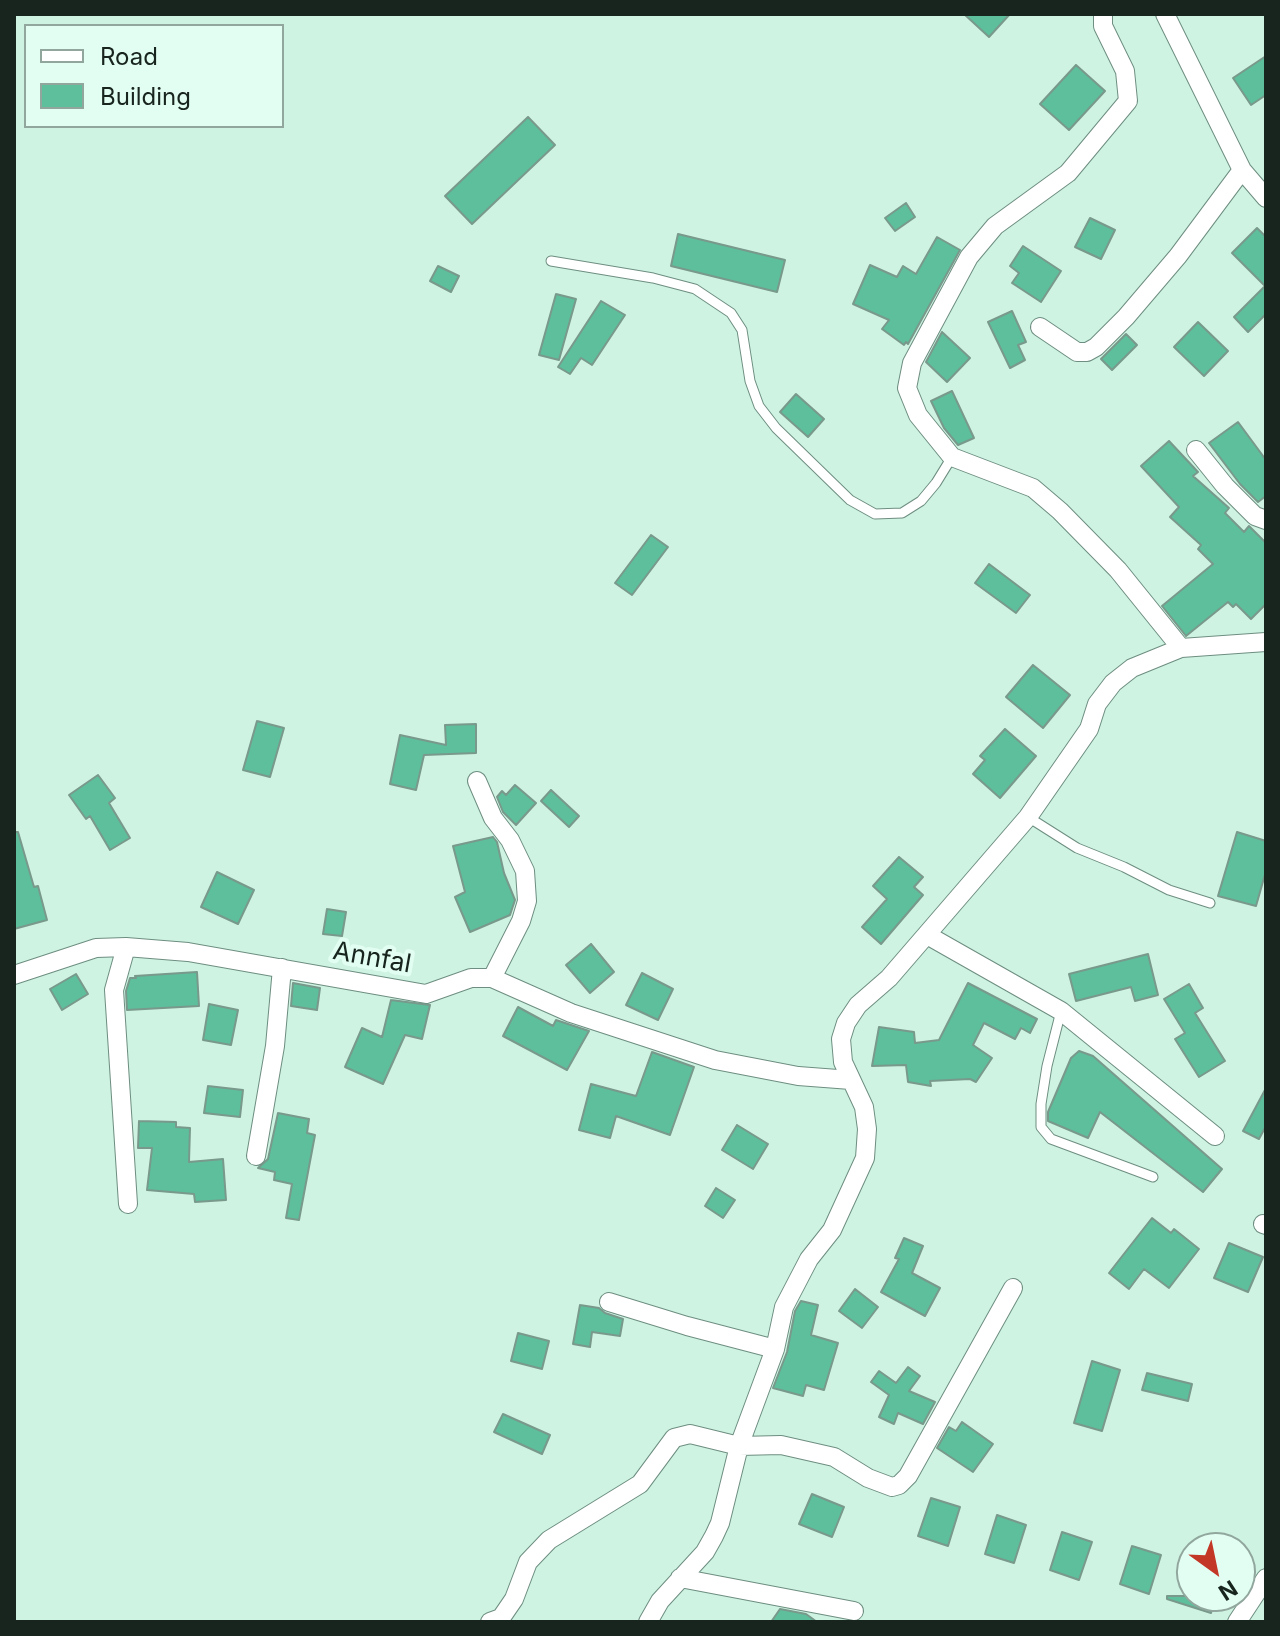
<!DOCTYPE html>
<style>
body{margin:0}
#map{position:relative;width:1280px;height:1636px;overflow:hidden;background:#cff3e3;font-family:Inter,sans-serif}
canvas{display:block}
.frame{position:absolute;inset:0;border:16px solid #18251f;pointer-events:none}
.legend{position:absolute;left:24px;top:24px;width:260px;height:104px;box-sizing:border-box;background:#e2fef2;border:2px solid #91a79e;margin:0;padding:10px 14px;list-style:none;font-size:24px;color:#18251f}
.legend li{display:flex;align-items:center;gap:16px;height:40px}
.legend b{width:40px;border:2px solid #91a79e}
.north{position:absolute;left:1176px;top:1532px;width:80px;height:80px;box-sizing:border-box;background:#e2fef2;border:2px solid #91a79e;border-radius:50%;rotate:147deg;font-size:22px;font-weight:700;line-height:32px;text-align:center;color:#18251f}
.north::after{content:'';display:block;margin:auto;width:28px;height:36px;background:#c33727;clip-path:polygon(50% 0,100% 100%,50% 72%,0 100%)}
</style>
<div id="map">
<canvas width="1280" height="1636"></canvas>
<div class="frame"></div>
<ul class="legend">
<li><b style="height:10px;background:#fff"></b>Road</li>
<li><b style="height:22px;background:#5dbf9b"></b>Building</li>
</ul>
<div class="north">N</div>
</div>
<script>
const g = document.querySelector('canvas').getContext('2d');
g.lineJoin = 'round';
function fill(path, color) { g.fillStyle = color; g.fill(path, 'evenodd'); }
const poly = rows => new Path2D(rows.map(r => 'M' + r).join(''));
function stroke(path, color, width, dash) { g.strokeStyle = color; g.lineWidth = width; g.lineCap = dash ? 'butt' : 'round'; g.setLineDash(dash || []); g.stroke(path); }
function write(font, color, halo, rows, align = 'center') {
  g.font = font + ' Inter,sans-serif'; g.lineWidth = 8; g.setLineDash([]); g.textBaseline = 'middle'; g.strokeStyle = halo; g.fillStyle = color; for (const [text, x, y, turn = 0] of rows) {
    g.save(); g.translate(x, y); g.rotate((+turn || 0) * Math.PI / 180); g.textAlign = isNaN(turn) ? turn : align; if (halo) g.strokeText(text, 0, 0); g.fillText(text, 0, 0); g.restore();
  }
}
const building = poly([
 [964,14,1010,14,989,37,964,14],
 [1266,56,1266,95,1251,105,1233,78,1266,56],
 [1076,65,1105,91,1069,130,1040,104,1076,65],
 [528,117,555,145,472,224,445,196,528,117],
 [906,203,915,217,895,231,885,218,906,203],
 [1090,218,1115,230,1101,259,1075,247,1090,218],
 [1257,228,1266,237,1266,314,1248,332,1234,317,1265,286,1232,253,1257,228],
 [678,234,785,260,777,292,671,266,678,234],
 [937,237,960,250,908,344,906,342,904,345,882,329,889,320,853,304,870,265,897,277,903,266,916,274,937,237],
 [1023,246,1061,271,1041,302,1012,283,1019,273,1010,266,1023,246],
 [438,266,459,276,451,292,430,281,438,266],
 [556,294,576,299,559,360,539,355,556,294],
 [601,301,625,315,592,365,581,358,570,374,558,367,601,301],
 [1012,311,1026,342,1018,345,1025,360,1010,368,988,322,1012,311],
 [1198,322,1228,351,1204,376,1174,347,1198,322],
 [942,332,970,358,947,382,926,362,942,332],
 [1126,334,1137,345,1112,370,1101,359,1126,334],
 [952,391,974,438,958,445,944,428,931,401,952,391],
 [796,394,824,419,808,437,780,412,796,394],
 [1238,422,1266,460,1266,496,1258,502,1240,484,1209,443,1238,422],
 [1169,441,1198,472,1193,476,1229,508,1225,513,1244,532,1249,526,1266,543,1266,604,1251,619,1236,604,1233,607,1228,602,1186,636,1162,606,1213,564,1198,549,1201,545,1170,517,1179,507,1141,466,1169,441],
 [651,535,668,547,632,595,615,583,651,535],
 [989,564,1030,595,1016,613,975,583,989,564],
 [1033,665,1070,695,1043,728,1006,697,1033,665],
 [257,721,284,728,270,777,243,770,257,721],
 [476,724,476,753,424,755,416,790,390,784,400,735,446,745,445,725,476,724],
 [1005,729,1036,756,1000,798,973,774,985,760,980,756,1005,729],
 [98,775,115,798,109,803,130,838,110,850,90,816,86,819,69,795,98,775],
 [515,785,536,803,516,825,503,812,497,797,502,791,506,795,515,785],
 [551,790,579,816,569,827,541,801,551,790],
 [14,832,18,832,34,887,38,886,47,920,14,929,14,832],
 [1237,832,1266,841,1266,871,1256,906,1218,896,1237,832],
 [493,837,497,842,504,873,515,900,510,915,470,932,455,897,465,892,453,846,493,837],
 [899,857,923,877,914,887,923,895,881,944,862,927,887,899,873,886,899,857],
 [217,872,254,890,238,924,201,907,217,872],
 [327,909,346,912,342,936,323,934,327,909],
 [591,944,614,972,590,993,566,965,591,944],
 [1148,954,1158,995,1135,1001,1131,987,1076,1001,1069,974,1148,954],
 [197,972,199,1006,127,1010,126,991,130,978,136,978,135,976,197,972],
 [642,973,673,989,658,1020,626,1005,642,973],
 [76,974,88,994,62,1010,50,989,76,974],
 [293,983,320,988,317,1010,291,1006,293,983],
 [968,983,1037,1019,1030,1033,1021,1028,1015,1039,984,1023,973,1045,992,1058,976,1082,970,1079,930,1081,931,1086,908,1082,906,1065,872,1066,879,1027,914,1032,915,1043,939,1040,968,983],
 [1189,984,1203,1008,1195,1013,1225,1061,1199,1077,1175,1039,1185,1033,1164,999,1189,984],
 [391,1000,430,1005,422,1039,405,1035,383,1084,345,1067,362,1028,382,1037,391,1000],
 [209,1004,238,1010,231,1045,203,1040,209,1004],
 [518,1007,553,1026,556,1020,589,1031,567,1070,503,1036,518,1007],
 [1079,1051,1093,1056,1222,1169,1203,1192,1100,1112,1088,1138,1048,1121,1048,1112,1071,1058,1079,1051],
 [652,1052,694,1067,670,1135,616,1116,610,1138,579,1130,591,1084,636,1096,652,1052],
 [208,1086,243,1090,240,1117,204,1113,208,1086],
 [1266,1088,1266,1126,1259,1139,1243,1131,1266,1088],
 [278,1113,309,1119,307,1133,315,1135,299,1220,286,1218,292,1184,274,1180,275,1172,258,1168,268,1159,278,1113],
 [139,1121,176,1122,176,1127,190,1128,189,1162,223,1159,226,1200,195,1202,194,1194,147,1190,152,1148,138,1148,139,1121],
 [737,1125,768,1144,753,1169,722,1150,737,1125],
 [716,1188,735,1200,723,1218,705,1206,716,1188],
 [1152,1218,1171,1233,1174,1229,1199,1249,1169,1288,1144,1269,1129,1289,1109,1273,1152,1218],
 [904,1238,923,1246,912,1273,940,1288,925,1316,881,1292,899,1259,895,1258,904,1238],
 [1229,1243,1263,1257,1248,1292,1214,1278,1229,1243],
 [855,1289,878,1307,862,1328,839,1311,855,1289],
 [801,1301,818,1305,811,1335,838,1343,824,1390,806,1385,803,1396,773,1388,787,1352,795,1311,801,1301],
 [580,1305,599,1308,605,1313,623,1319,620,1336,592,1332,590,1347,573,1344,580,1305],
 [518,1333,549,1341,542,1369,511,1361,518,1333],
 [1092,1361,1120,1370,1102,1431,1074,1423,1092,1361],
 [908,1367,920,1376,909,1391,935,1402,923,1424,898,1413,894,1424,879,1417,889,1395,871,1382,879,1371,896,1383,908,1367],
 [1147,1373,1192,1384,1188,1401,1142,1390,1147,1373],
 [503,1414,550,1435,542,1454,494,1432,503,1414],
 [962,1422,993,1444,973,1472,937,1448,949,1427,956,1431,962,1422],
 [812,1494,844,1507,832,1537,799,1524,812,1494],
 [931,1498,960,1507,948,1546,918,1536,931,1498],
 [997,1515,1026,1525,1014,1563,985,1554,997,1515],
 [1062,1532,1092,1542,1079,1580,1050,1570,1062,1532],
 [1132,1546,1161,1555,1149,1594,1120,1584,1132,1546],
 [1167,1596,1216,1596,1211,1613,1167,1599,1167,1596],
 [780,1609,806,1614,817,1622,771,1622,780,1609]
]);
fill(building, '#5dbf9b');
stroke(building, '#78998b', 2);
const service = poly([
 [551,261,653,278,695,289,731,313,742,330,750,381,759,406,776,428,850,500,875,514,902,513,921,501,936,483,952,457],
 [1028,817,1077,848,1124,867,1169,890,1210,903],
 [1061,1011,1047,1066,1041,1104,1041,1127,1051,1139,1153,1177]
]);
const minor = poly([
 [1103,14,1103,26,1125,71,1128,101,1068,173,995,226,969,257,912,363,907,388,918,415,952,457,1033,488,1060,511,1118,570,1181,648],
 [1165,14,1242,170,1266,198],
 [1040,327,1077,352,1087,352,1096,347,1126,317,1178,256,1242,170],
 [1196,450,1225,486,1255,516,1266,520],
 [477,781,493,818,510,840,525,871,527,901,521,921,492,978],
 [927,935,1061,1011,1215,1136],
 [126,947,114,990,128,1204],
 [14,975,96,948,126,947,188,952,426,994,471,978,492,978,571,1013,715,1060,798,1076,851,1080],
 [256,1156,275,1046,282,968],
 [1263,1224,1266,1225],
 [609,1302,687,1326,775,1349],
 [680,1578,854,1611],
 [490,1622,501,1618,514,1599,528,1562,549,1540,640,1484,674,1438,690,1434,739,1446,781,1445,834,1457,868,1478,892,1487,899,1485,908,1476,1013,1288],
 [648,1622,660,1601,705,1552,714,1536,720,1523,739,1446,775,1349,784,1307,809,1259,832,1230,865,1158,867,1129,864,1107,843,1062,841,1039,846,1023,858,1005,889,978,1028,817,1089,729,1097,704,1113,683,1132,668,1181,648,1266,642],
 [1237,1622,1266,1578]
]);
stroke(service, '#6d8e80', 11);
stroke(minor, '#6d8e80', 20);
stroke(service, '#fff', 9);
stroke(minor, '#fff', 18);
write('26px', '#18251f', '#e2fef2', [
 ["Annfal",372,958,10]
]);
</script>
